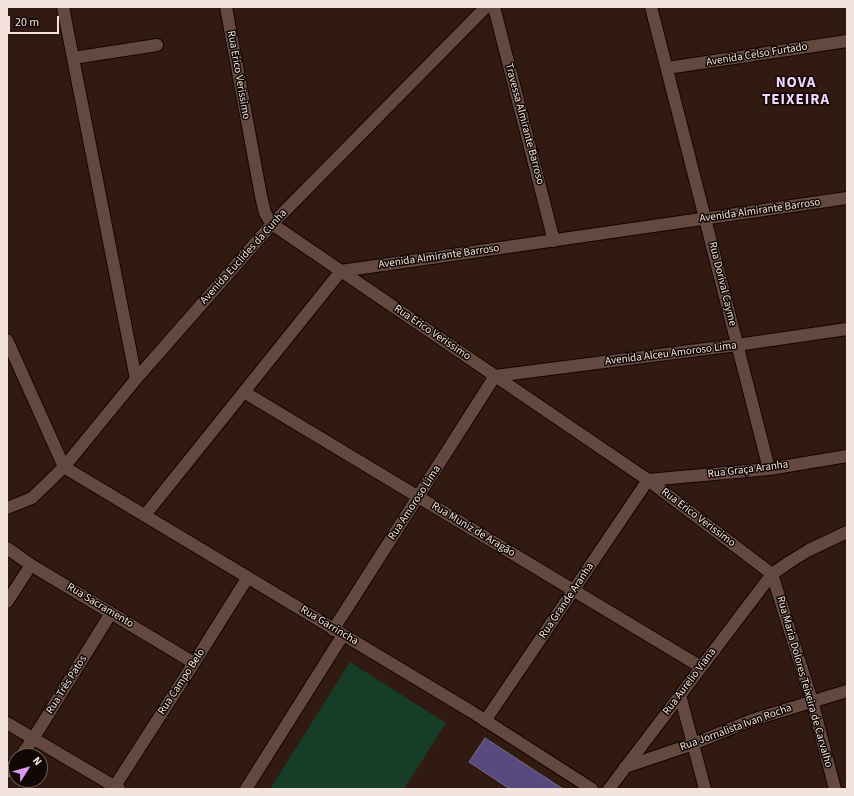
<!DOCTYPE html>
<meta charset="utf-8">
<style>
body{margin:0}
#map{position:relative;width:854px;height:796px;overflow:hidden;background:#301a11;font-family:"Source Sans 3",sans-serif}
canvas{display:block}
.frame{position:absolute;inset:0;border:8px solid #f3e3dc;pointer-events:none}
.north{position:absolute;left:8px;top:748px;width:40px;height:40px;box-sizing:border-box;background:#110805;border:1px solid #6b605b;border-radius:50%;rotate:53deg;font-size:11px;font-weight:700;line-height:16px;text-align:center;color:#f3e3dc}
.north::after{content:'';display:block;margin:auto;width:14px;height:18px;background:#dd99f4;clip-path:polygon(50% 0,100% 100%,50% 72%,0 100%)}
.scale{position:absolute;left:8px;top:16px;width:51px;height:18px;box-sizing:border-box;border:2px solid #f3e3dc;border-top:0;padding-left:5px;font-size:12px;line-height:14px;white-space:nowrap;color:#f3e3dc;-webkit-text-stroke:3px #110805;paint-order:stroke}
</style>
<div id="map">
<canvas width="854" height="796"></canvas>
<div class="frame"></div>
<div class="north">N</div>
<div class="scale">20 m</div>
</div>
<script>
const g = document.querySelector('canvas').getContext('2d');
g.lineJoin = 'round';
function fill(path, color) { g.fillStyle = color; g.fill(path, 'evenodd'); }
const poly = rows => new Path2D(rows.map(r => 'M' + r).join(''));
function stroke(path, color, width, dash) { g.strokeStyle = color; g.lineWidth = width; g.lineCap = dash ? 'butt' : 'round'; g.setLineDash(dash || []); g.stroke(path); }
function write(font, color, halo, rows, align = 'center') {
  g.font = font + ' "Source Sans 3",sans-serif'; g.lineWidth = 3; g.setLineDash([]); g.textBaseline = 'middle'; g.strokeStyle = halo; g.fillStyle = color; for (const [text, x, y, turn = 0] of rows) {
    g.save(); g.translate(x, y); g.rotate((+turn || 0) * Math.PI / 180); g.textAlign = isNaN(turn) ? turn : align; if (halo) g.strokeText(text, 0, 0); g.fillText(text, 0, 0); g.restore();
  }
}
fill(poly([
 [350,662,446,723,404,789,270,789]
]), '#153d27');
const building = poly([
 [485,738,563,789,510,789,469,762,485,738]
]);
fill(building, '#58497e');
stroke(building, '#756f88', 1);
const minor = poly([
 [63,7,136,379],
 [226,7,261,196,265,213,272,224,648,480,772,574],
 [494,7,554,241],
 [651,7,769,469],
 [73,58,157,45],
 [667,68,847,41],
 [7,340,64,467],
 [244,392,701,667],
 [64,467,472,712,592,789],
 [7,508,32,498,64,467,136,379,272,224,486,7],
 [145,515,341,271,847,198],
 [7,548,31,565,194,663],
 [772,574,812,701,835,789],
 [7,602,31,565],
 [333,630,495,376,737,345,847,329],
 [680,695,705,789],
 [485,721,648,480,769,469,847,456],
 [7,723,119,789],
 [21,756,33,739,111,613],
 [625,767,693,744,752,720,847,691],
 [7,772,16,762],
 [115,786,194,663,248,577],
 [246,789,343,635],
 [609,789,772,574,791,561,809,550,847,532]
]);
stroke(minor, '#170501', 14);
stroke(minor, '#63493f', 12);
write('11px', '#f3e3dc', '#110805', [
 ["Avenida Celso Furtado",757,55,-9],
 ["Rua Erico Verissimo",238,75,80],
 ["Travessa Almirante Barroso",524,124,75],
 ["Avenida Almirante Barroso",760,211,-8],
 ["Avenida Euclides da Cunha",244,257,-48],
 ["Avenida Almirante Barroso",439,257,-8],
 ["Rua Dorival Cayme",722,284,76],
 ["Rua Erico Verissimo",432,333,34],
 ["Avenida Alceu Amoroso Lima",671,354,-7],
 ["Rua Graça Aranha",748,470,-7],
 ["Rua Amoroso Lima",415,503,-57],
 ["Rua Erico Verissimo",698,518,37],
 ["Rua Muniz de Aragão",473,530,31],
 ["Rua Grande Aranha",567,601,-56],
 ["Rua Sacramento",100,606,31],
 ["Rua Garrincha",329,626,31],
 ["Rua Campo Belo",182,682,-57],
 ["Rua Aurelio Viana",690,682,-53],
 ["Rua Maria Dolores Teixeira de Carvalho",804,682,74],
 ["Rua Três Patos",67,685,-58],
 ["Rua Jornalista Ivan Rocha",736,728,-20]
]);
g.letterSpacing = '1px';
write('bold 15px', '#f4d7fe', '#110805', [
 ["NOVA",796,84],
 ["TEIXEIRA",796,101]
]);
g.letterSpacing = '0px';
</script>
